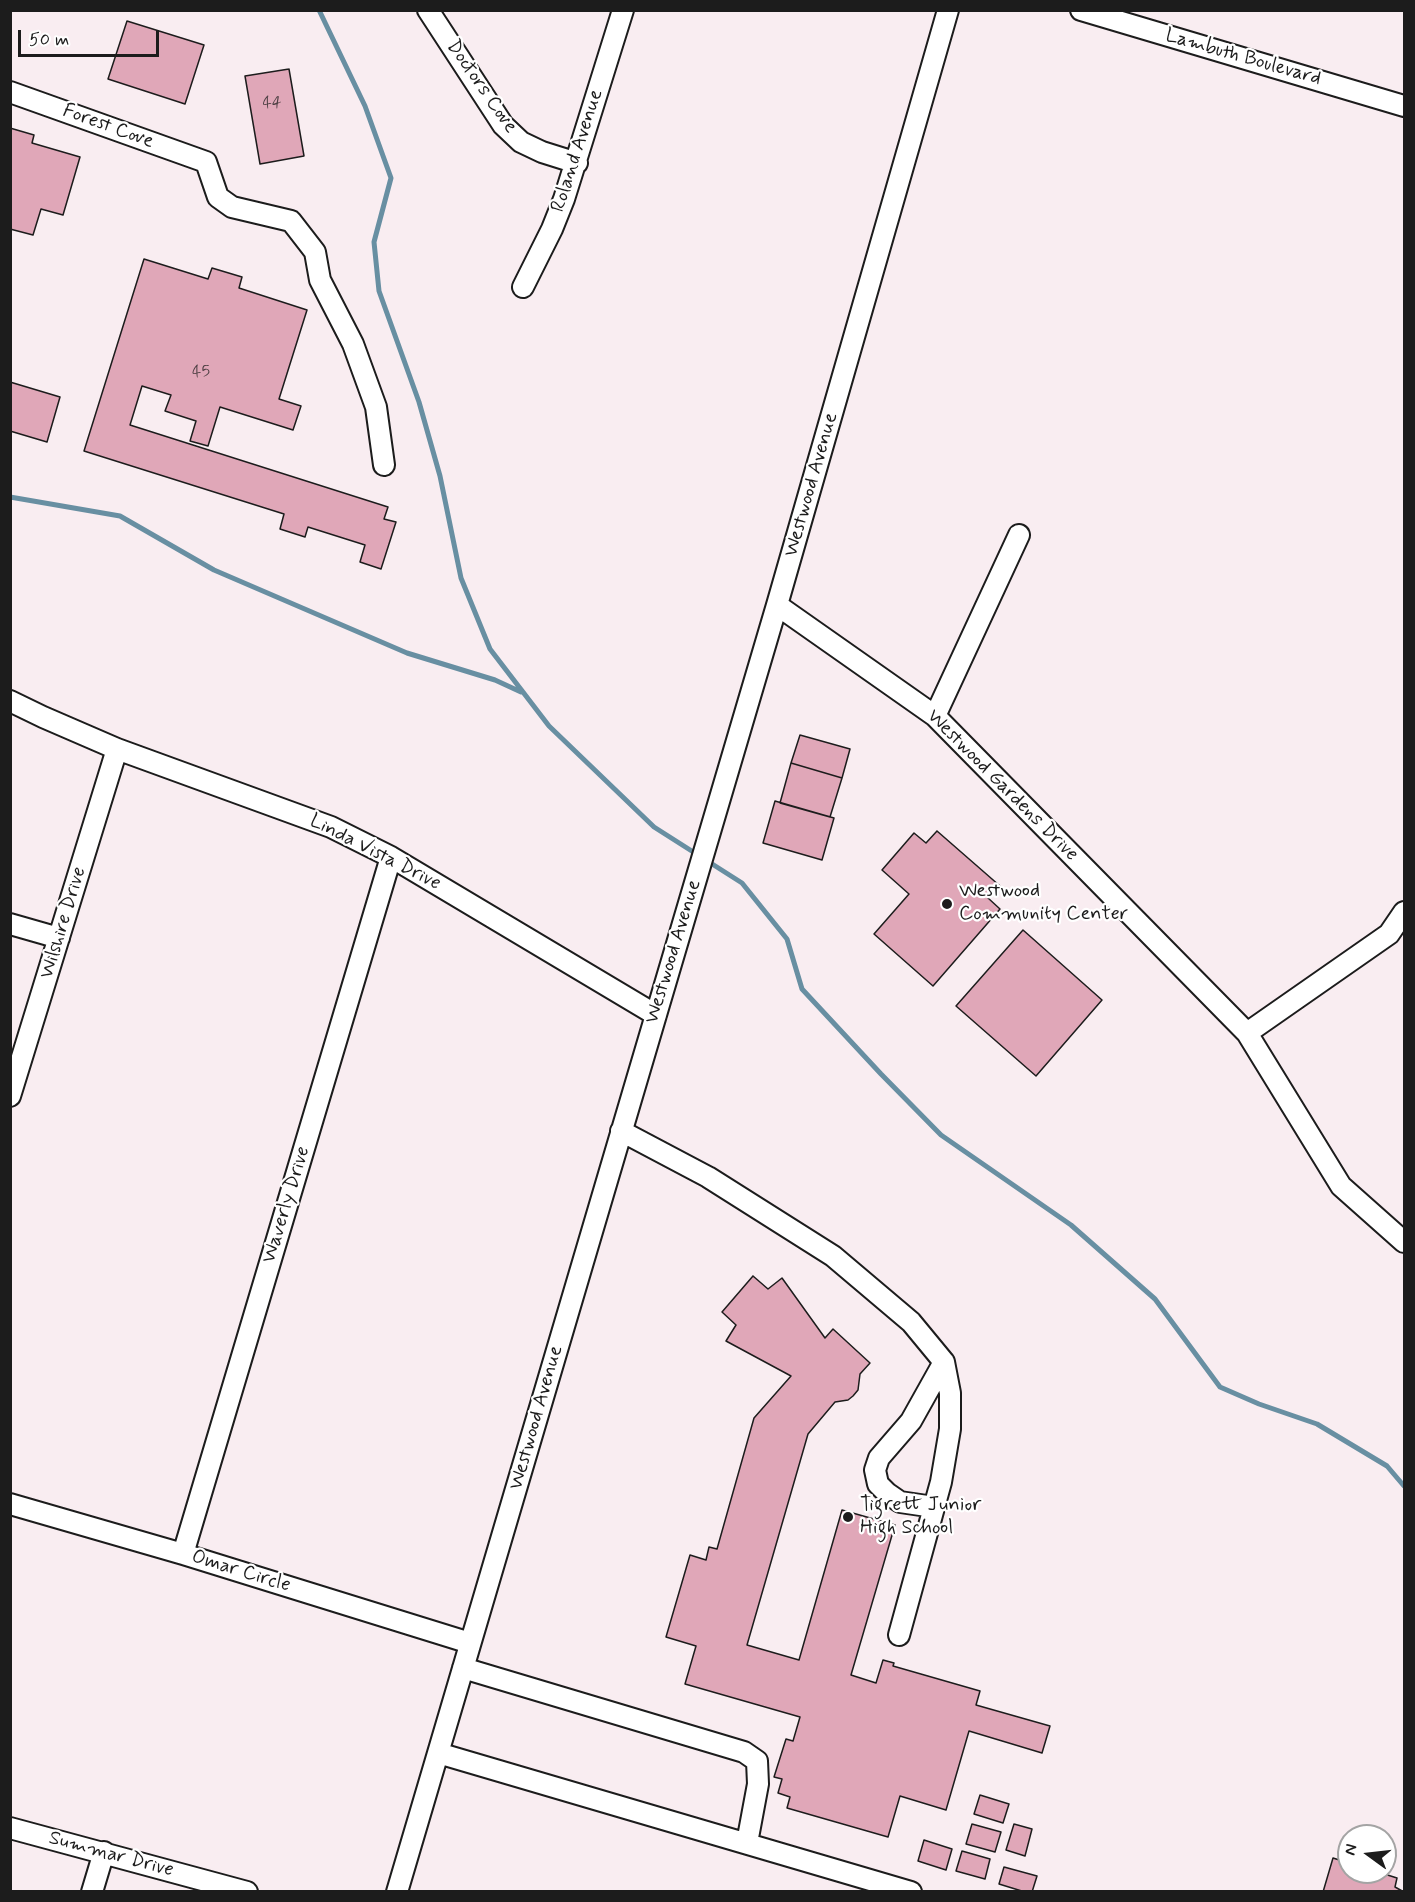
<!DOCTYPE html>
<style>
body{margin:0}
#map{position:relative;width:1415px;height:1902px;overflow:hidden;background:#f9edf1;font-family:Mynerve,sans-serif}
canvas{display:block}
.frame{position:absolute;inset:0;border:12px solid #1c1c1c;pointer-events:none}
.north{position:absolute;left:1337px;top:1824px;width:60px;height:60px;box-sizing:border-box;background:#fff;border:2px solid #a4a4a4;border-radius:50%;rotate:285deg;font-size:16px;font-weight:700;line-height:24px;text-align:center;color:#1c1c1c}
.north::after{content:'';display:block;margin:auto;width:21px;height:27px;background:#1c1c1c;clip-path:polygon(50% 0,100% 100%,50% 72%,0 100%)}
.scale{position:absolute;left:18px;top:30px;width:141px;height:27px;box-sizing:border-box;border:3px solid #1c1c1c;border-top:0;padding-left:8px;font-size:18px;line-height:21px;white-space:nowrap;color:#1c1c1c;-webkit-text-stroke:4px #fff;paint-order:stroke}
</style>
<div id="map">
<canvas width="1415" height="1902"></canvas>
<div class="frame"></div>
<div class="north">N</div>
<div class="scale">50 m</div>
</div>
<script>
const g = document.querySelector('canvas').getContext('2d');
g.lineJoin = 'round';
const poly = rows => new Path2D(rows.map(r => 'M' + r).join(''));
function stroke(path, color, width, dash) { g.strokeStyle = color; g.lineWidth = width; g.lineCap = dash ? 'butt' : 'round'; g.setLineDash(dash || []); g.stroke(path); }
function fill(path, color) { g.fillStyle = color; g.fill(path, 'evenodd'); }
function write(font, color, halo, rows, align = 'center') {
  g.font = font + ' Mynerve,sans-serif'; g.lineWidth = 4.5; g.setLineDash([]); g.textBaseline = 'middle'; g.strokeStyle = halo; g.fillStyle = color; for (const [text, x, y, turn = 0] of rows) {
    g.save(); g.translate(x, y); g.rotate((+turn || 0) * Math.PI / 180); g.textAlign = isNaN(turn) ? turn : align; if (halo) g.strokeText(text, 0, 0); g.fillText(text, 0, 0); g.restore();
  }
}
stroke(poly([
 [319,10,365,106,391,178,374,242,379,291,419,402,440,476,461,578,490,649,549,726,654,827,742,883,787,939,802,989,881,1074,941,1135,1071,1225,1155,1299,1220,1387,1259,1404,1317,1424,1387,1466,1404,1486],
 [10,497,120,516,214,570,407,653,495,680,521,692]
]), '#688fa2', 5);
const building = poly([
 [127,21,204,45,185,104,108,79,127,21],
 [289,69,304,156,260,164,245,76,289,69],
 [10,128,34,135,32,143,80,157,63,215,41,209,33,235,10,229,10,128],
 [144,259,208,279,212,268,242,277,239,288,307,310,279,399,301,406,293,430,220,407,208,446,190,441,196,421,165,411,171,395,142,386,130,425,388,507,384,519,396,522,381,569,360,562,365,545,308,527,305,537,280,529,284,514,84,451,144,259],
 [10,382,60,397,47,442,10,431,10,382],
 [800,735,850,749,842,778,791,763,800,735],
 [791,763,842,778,830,817,780,803,791,763],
 [775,801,834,818,822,860,763,843,775,801],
 [937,831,1000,886,988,898,1000,909,933,986,874,934,909,894,882,870,914,833,926,843,937,831],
 [1023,930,1102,1000,1036,1076,956,1006,1023,930],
 [753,1276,768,1289,782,1278,825,1338,833,1329,870,1363,860,1374,858,1390,853,1396,848,1400,835,1402,808,1434,747,1645,799,1660,842,1510,895,1525,851,1675,876,1683,883,1660,894,1663,893,1666,980,1691,976,1705,1050,1726,1042,1753,969,1731,946,1810,900,1796,888,1837,787,1808,790,1797,778,1793,782,1779,774,1777,786,1739,793,1741,800,1717,685,1684,696,1646,666,1637,690,1555,706,1560,709,1547,717,1549,754,1418,791,1376,726,1341,736,1325,722,1312,753,1276],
 [980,1795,1009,1804,1003,1823,974,1814,980,1795],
 [972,1824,1001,1832,995,1852,966,1844,972,1824],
 [1014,1824,1032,1829,1025,1856,1006,1850,1014,1824],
 [924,1840,952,1849,946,1870,918,1861,924,1840],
 [962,1851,990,1859,985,1879,956,1871,962,1851],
 [1333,1858,1349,1863,1349,1872,1378,1872,1397,1878,1395,1887,1404,1892,1323,1892,1333,1858],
 [1004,1867,1037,1876,1032,1892,1025,1892,999,1884,1004,1867]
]);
fill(building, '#e0a7b8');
stroke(building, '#1c1c1c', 1.5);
const minor = poly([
 [428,10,503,125,521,142,542,152,577,163],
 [1081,10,1404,106],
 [10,92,206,162,218,197,232,207,291,221,315,252,320,280,353,344,376,407,384,465],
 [523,287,552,229,564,199,623,10],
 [777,605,935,716,1247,1033,1341,1186,1404,1242],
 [10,701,43,717,117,749,331,827,391,857,656,1015],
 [935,716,1019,535],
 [10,924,59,938],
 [1247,1033,1389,934,1404,912],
 [10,1096,117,749],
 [621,1131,708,1177,833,1256,911,1322,944,1362,950,1393,950,1429,941,1482,899,1635],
 [10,1504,183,1554,470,1643],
 [934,1507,900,1502,887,1493,878,1484,875,1470,879,1458,911,1421,944,1362],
 [183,1554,391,857],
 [463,1668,744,1752,757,1761,758,1784,747,1843],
 [438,1753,911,1892],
 [10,1828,247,1892],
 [92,1892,104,1852],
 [397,1892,777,605,948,10]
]);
stroke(minor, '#1c1c1c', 24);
stroke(minor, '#fff', 20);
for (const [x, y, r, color] of [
 [947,904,6,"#1c1c1c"],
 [848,1517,6,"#1c1c1c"]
]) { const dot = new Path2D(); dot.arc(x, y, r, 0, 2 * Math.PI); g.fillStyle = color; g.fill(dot); stroke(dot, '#fff', 2); }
write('16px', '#4d3f43', null, [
 ["44",272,104],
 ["45",201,373]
]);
write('20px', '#1c1c1c', '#fff', [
 ["Lambuth Boulevard",1243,58,16],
 ["Doctors Cove",481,87,55],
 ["Forest Cove",108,127,20],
 ["Roland Avenue",578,151,-72],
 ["Westwood Avenue",812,485,-74],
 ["Westwood Gardens Drive",1002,786,45],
 ["Linda Vista Drive",375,853,27],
 ["Wilshire Drive",64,923,-73],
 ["Westwood Avenue",674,952,-73],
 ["Waverly Drive",287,1205,-73],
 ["Westwood Avenue",537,1418,-74],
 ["Omar Circle",241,1572,17],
 ["Summar Drive",111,1855,15]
]);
write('20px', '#1c1c1c', '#fff', [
 ["Westwood",959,892],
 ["Community Center",959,915],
 ["Tigrett Junior",860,1506],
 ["High School",860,1529]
], 'left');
</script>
